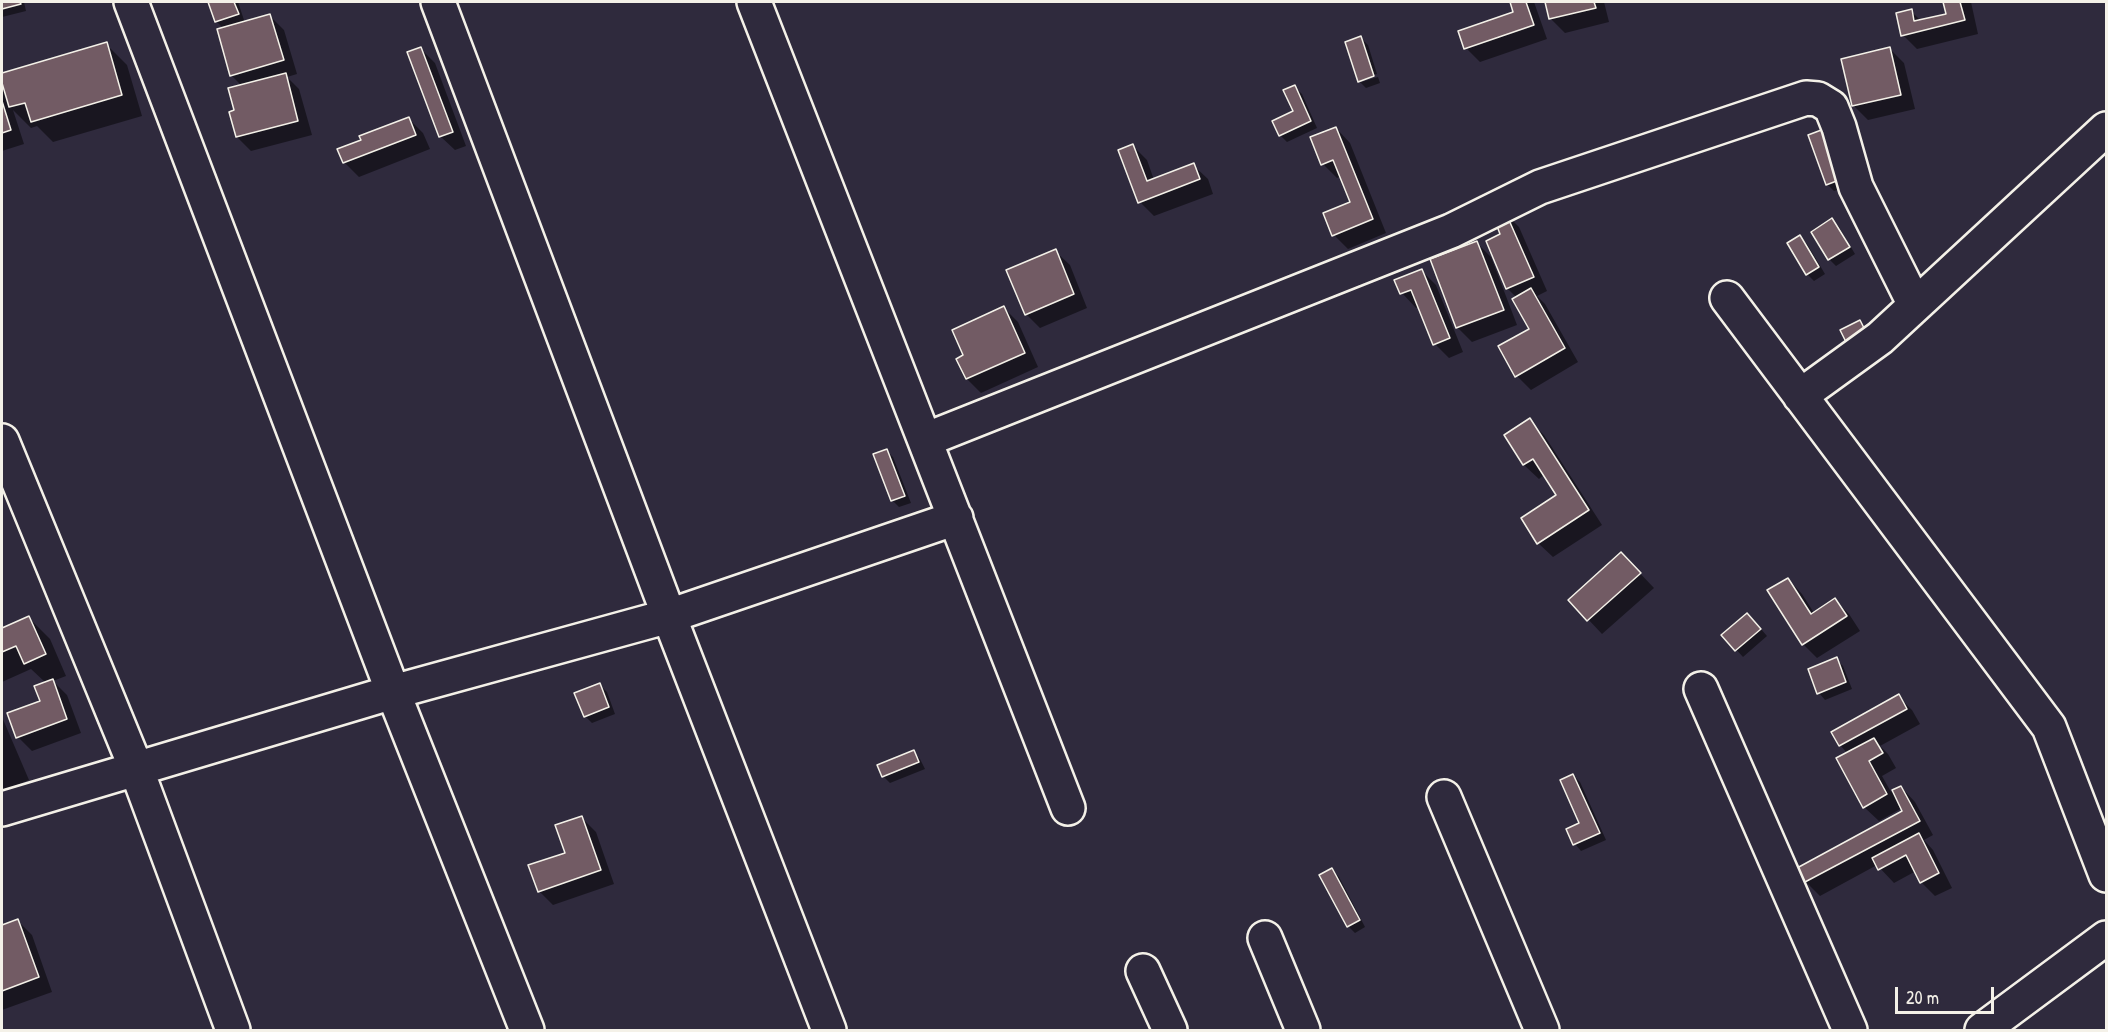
<!DOCTYPE html>
<style>
body{margin:0}
#map{position:relative;width:2108px;height:1032px;overflow:hidden;background:#2f2a3d;font-family:"Patrick Hand",sans-serif}
canvas{display:block}
.frame{position:absolute;inset:0;border:3px solid #f4f1e8;pointer-events:none}
.scale{position:absolute;left:1895px;top:987px;width:99px;height:27px;box-sizing:border-box;border:3px solid #f4f1e8;border-top:0;padding-left:8px;font-size:18px;line-height:21px;white-space:nowrap;color:#f4f1e8;-webkit-text-stroke:4px #2f2a3d;paint-order:stroke}
</style>
<div id="map">
<canvas width="2108" height="1032"></canvas>
<div class="frame"></div>
<div class="scale">20 m</div>
</div>
<script>
const g = document.querySelector('canvas').getContext('2d');
g.lineJoin = 'round';
function fill(path, color) { g.fillStyle = color; g.fill(path, 'evenodd'); }
const poly = rows => new Path2D(rows.map(r => 'M' + r).join(''));
function stroke(path, color, width, dash) { g.strokeStyle = color; g.lineWidth = width; g.lineCap = dash ? 'butt' : 'round'; g.setLineDash(dash || []); g.stroke(path); }
fill(poly([
 [2,2,24,2,26,11,2,17],
 [210,2,238,2,245,23,270,16,284,30,297,74,287,77,299,89,312,135,251,151,237,137,236,111,242,86,231,75,224,29,216,21],
 [1511,2,1534,2,1547,39,1480,62,1466,48,1515,13],
 [1546,2,1604,2,1609,22,1565,33,1550,18],
 [1945,2,1971,2,1978,34,1917,49,1903,35,1911,11,1921,21,1948,15],
 [1361,38,1368,45,1377,74,1361,79,1361,82,1378,77,1380,83,1366,88,1359,81],
 [106,44,127,65,142,116,53,142,37,126,31,128,13,110,24,144,2,151,2,82,4,84,2,75],
 [421,49,435,63,466,146,455,150,440,136],
 [1890,49,1904,63,1915,109,1868,120,1854,106,1843,60],
 [1295,87,1302,94,1317,128,1287,142,1280,135,1295,112],
 [409,119,423,133,430,149,359,177,344,162,362,141],
 [1336,128,1350,143,1386,233,1348,249,1334,235,1352,203,1342,176,1337,178,1323,164],
 [1831,138,1848,186,1834,191,1827,184],
 [1133,146,1147,160,1154,180,1193,165,1208,179,1213,194,1154,216,1140,202],
 [1505,213,1519,227,1547,291,1537,296,1545,304,1578,362,1531,390,1517,376,1531,330,1517,298,1507,288,1502,235],
 [1832,220,1839,227,1855,254,1836,266,1829,259,1813,232],
 [1800,237,1807,244,1825,274,1814,281,1807,274],
 [1477,243,1491,257,1517,325,1472,342,1458,328,1432,260],
 [1055,251,1070,265,1087,308,1040,328,1026,314],
 [1422,271,1436,285,1463,352,1449,358,1435,344,1419,306,1416,308,1402,293,1396,281],
 [1004,308,1018,322,1038,367,981,393,967,379,958,359,965,356],
 [1529,420,1544,435,1602,525,1553,557,1538,543,1523,519,1558,495,1545,474,1539,479,1524,465,1506,435],
 [886,450,893,457,911,503,899,507,892,500],
 [1635,568,1654,588,1602,634,1570,600],
 [1788,579,1802,594,1814,613,1835,600,1849,614,1860,631,1817,658,1803,644],
 [29,618,50,639,66,676,53,681,67,695,81,733,32,751,18,737,42,702,46,683,31,669,2,682,2,630],
 [1754,621,1767,636,1743,657,1723,635],
 [1836,659,1843,666,1852,689,1825,700,1819,693],
 [600,685,607,692,615,714,592,723,585,716],
 [1898,696,1912,710,1920,724,1880,746,1888,754,1896,768,1882,776,1891,792,1901,787,1915,802,1933,835,1924,840,1933,850,1952,888,1935,896,1921,882,1916,871,1894,883,1877,865,1820,896,1806,882,1904,812,1902,808,1879,821,1864,807,1848,754,1840,745],
 [2,717,29,780,2,791],
 [913,752,920,759,925,769,890,783,883,776],
 [1573,775,1580,782,1606,840,1581,851,1575,844,1568,830,1581,824],
 [582,818,596,832,614,884,553,905,539,891,567,854],
 [1332,870,1339,877,1365,927,1355,933,1348,926],
 [18,921,32,935,52,992,2,1010,2,927]
]), '#0007');
const building = poly([
 [2,2,20,2,21,4,2,9,2,2],
 [208,2,234,2,239,14,215,22,208,2],
 [1510,2,1526,2,1534,25,1464,49,1458,31,1513,12,1510,2],
 [1545,2,1594,2,1596,8,1549,19,1545,2],
 [1943,2,1960,2,1965,20,1901,36,1896,13,1912,9,1914,21,1946,14,1943,2],
 [270,14,284,60,230,76,217,29,270,14],
 [1361,36,1374,76,1358,82,1345,42,1361,36],
 [107,42,122,95,31,122,25,103,9,107,2,83,2,73,107,42],
 [421,47,453,132,439,137,407,52,421,47],
 [1890,47,1901,95,1852,106,1841,59,1890,47],
 [286,73,298,121,236,137,229,112,234,110,228,88,286,73],
 [1295,85,1311,121,1279,136,1272,121,1293,111,1283,90,1295,85],
 [2,101,11,130,2,133,2,101],
 [409,117,416,135,343,163,337,149,361,140,359,136,409,117],
 [1336,127,1373,219,1332,236,1323,213,1350,202,1333,160,1321,165,1310,137,1336,127],
 [1824,129,1842,179,1826,185,1808,135,1824,129],
 [1133,144,1147,181,1194,163,1200,179,1138,203,1118,150,1133,144],
 [1505,211,1534,277,1506,289,1486,241,1500,234,1493,216,1505,211],
 [1832,218,1850,247,1828,260,1811,232,1832,218],
 [1800,235,1819,267,1806,275,1787,243,1800,235],
 [1477,241,1504,310,1456,328,1430,259,1477,241],
 [1056,249,1074,294,1025,315,1006,270,1056,249],
 [1422,269,1450,338,1433,345,1411,290,1400,294,1394,280,1422,269],
 [1531,288,1565,348,1515,377,1498,346,1529,329,1512,299,1531,288],
 [1004,306,1025,353,966,379,956,359,963,355,952,330,1004,306],
 [1860,320,1868,336,1848,346,1840,330,1860,320],
 [1530,418,1589,510,1537,544,1521,518,1556,495,1533,459,1523,465,1504,435,1530,418],
 [887,449,905,496,891,501,873,454,887,449],
 [1621,552,1641,573,1587,621,1568,600,1621,552],
 [1788,578,1811,614,1835,598,1847,616,1802,645,1767,590,1788,578],
 [1747,613,1761,629,1735,651,1721,635,1747,613],
 [29,616,46,654,24,664,16,646,2,652,2,628,29,616],
 [1837,657,1846,682,1817,694,1808,669,1837,657],
 [53,679,67,719,16,738,7,713,40,701,34,686,53,679],
 [600,683,609,707,584,717,574,693,600,683],
 [1899,694,1907,709,1839,746,1831,732,1899,694],
 [1874,738,1883,753,1869,761,1887,794,1863,808,1836,758,1874,738],
 [914,750,919,762,882,777,877,765,914,750],
 [1573,774,1600,833,1573,845,1566,829,1579,823,1560,780,1573,774],
 [1901,786,1920,821,1805,882,1797,868,1902,811,1892,790,1901,786],
 [582,816,601,870,538,892,528,865,565,853,555,825,582,816],
 [1919,833,1939,873,1920,883,1906,855,1878,870,1872,858,1919,833],
 [1332,868,1360,920,1347,927,1319,875,1332,868],
 [18,919,39,977,2,991,2,925,18,919]
]);
fill(building, '#725b64');
stroke(building, '#f4f1e8', 1.5);
const street = poly([
 [131,2,393,692,527,1030],
 [438,2,669,616,829,1030],
 [754,2,1068,808],
 [1727,298,2049,727,2106,875],
 [1800,396,1880,338,2106,129],
 [925,440,1451,231,1540,187,1806,98,1818,99,1831,107,1839,127,1856,187,1915,305],
 [2,441,136,768,233,1030],
 [1701,689,1850,1030],
 [1444,797,1542,1030],
 [2,809,393,692,669,616,956,518],
 [1265,938,1303,1030],
 [1143,971,1170,1030],
 [1982,1030,2106,938]
]);
stroke(street, '#f4f1e8', 38);
stroke(street, '#2f2a3d', 33);
</script>
